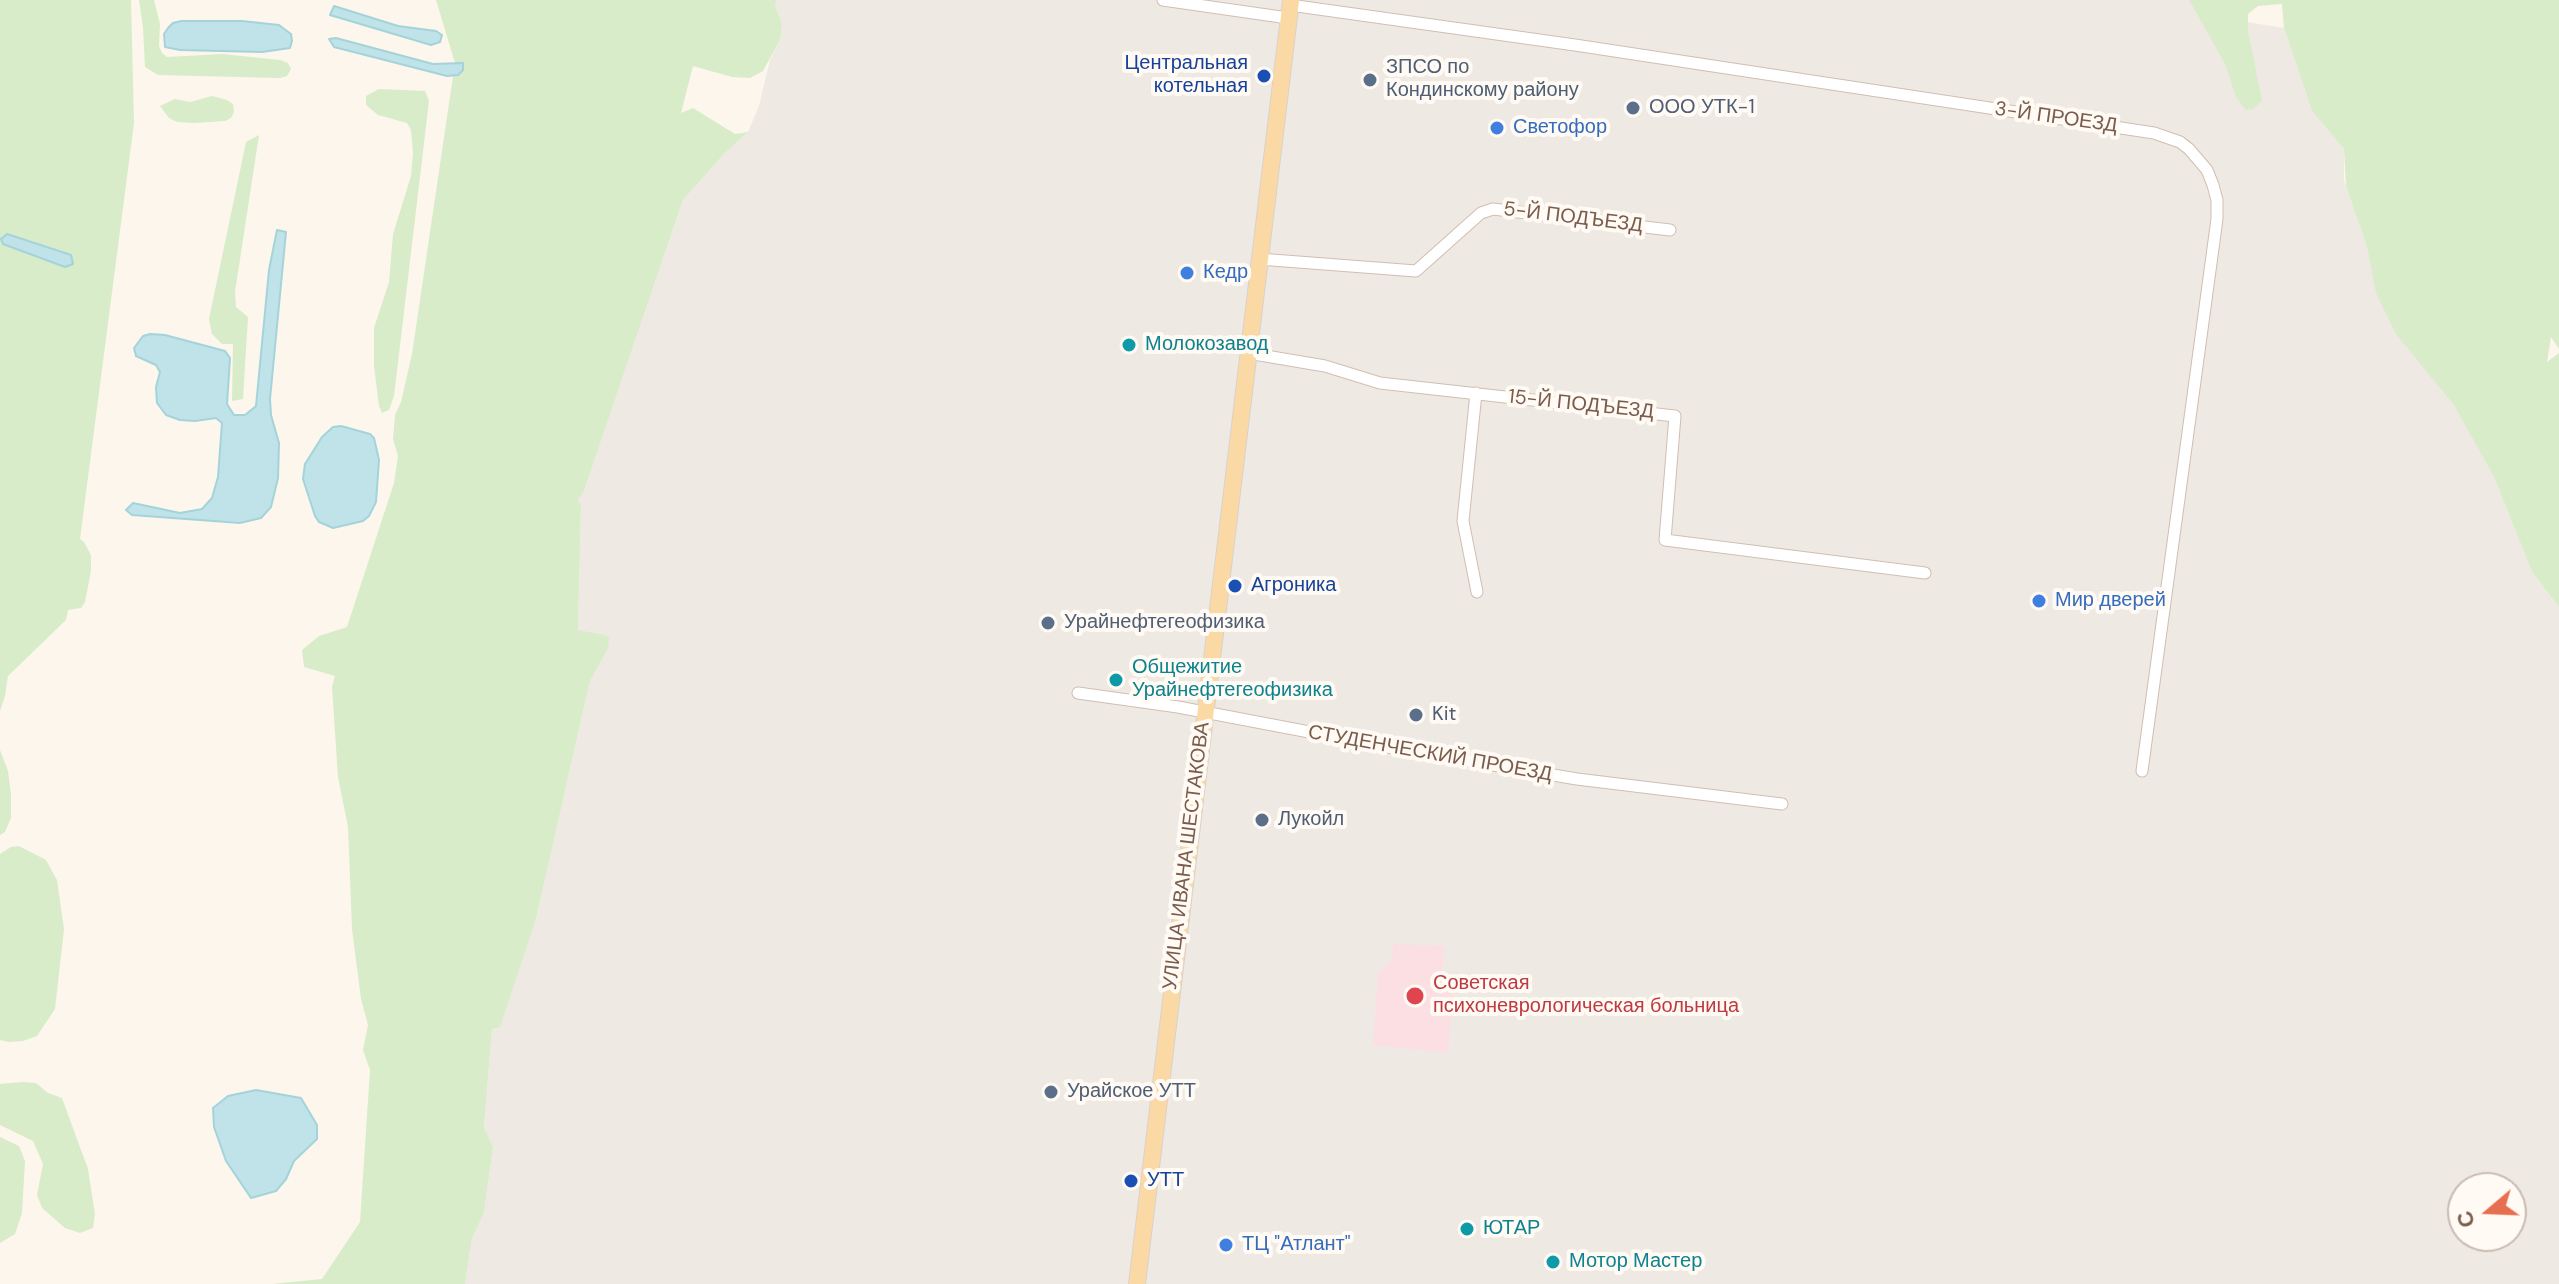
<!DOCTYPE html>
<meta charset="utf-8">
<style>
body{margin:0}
#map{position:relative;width:2559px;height:1284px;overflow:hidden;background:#fdf6ec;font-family:"DM Sans",sans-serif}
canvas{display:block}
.north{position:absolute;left:2447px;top:1172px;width:80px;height:80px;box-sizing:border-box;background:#fffaf3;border:2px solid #cabbb1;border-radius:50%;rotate:251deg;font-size:22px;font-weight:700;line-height:32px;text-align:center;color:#7a5c4d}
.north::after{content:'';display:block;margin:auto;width:28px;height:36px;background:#e76f51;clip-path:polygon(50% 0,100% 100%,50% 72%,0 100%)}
</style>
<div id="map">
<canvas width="2559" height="1284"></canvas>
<div class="north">С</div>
</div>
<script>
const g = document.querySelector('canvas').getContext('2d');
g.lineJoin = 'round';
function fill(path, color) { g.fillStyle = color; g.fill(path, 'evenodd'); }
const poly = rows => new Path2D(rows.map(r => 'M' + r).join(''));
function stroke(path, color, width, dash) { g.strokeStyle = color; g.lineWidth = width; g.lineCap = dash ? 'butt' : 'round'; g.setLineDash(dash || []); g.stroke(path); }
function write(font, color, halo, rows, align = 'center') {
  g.font = font + ' "DM Sans",sans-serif'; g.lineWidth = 8; g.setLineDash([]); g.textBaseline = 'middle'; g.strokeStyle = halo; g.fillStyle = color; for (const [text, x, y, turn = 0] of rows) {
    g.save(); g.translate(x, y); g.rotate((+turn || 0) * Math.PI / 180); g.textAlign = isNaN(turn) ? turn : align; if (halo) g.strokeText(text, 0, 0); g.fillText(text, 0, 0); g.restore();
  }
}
fill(poly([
 [777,0,2195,0,2197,14,2284,28,2312,111,2344,149,2344,181,2366,239,2494,477,2532,572,2559,607,2559,1284,465,1284,472,1237,484,1213,493,1147,484,1128,492,1028,536,919,590,681,608,649,578,631,581,507,577,499,584,491,683,200,724,154,748,132,759,106,770,60,780,40,782,24,775,5],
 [2463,1188,2511,1188,2511,1236,2463,1236]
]), '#efe9e4');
fill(poly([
 [1393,944,1445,946,1440,988,1454,990,1448,1053,1373,1045,1378,973,1392,960]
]), '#fbdfe3');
fill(poly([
 [0,0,131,0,134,123,80,539,84,542,91,555,91,571,85,602,81,608,68,610,66,620,8,676,5,696,0,711],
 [139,0,154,0,160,24,159,46,162,53,167,57,222,54,280,60,288,63,291,69,287,76,280,78,158,75,145,67,143,28],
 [436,0,777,0,775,5,782,24,780,40,763,71,750,78,732,77,693,66,681,113,693,108,735,134,748,132,724,154,683,200,584,491,578,499,581,507,578,630,605,635,609,638,608,649,590,681,536,919,500,1027,492,1029,484,1127,493,1147,484,1213,472,1238,465,1284,271,1284,322,1279,360,1222,370,1070,363,1050,368,1025,361,999,352,929,348,827,338,777,332,687,335,676,304,667,302,650,319,636,347,627,394,483,398,456,393,439,395,415,401,402,412,354,455,63],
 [2189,0,2559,0,2559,349,2551,337,2547,362,2559,353,2559,607,2532,572,2494,477,2454,405,2396,334,2376,293,2367,246,2346,186,2344,149,2312,111,2284,28,2282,4,2258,6,2248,14,2248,31,2262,101,2253,109,2246,110,2236,97,2225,64],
 [379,89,425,91,429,101,394,396,389,410,382,413,379,406,374,366,374,328,389,282,393,234,411,176,413,153,411,130,407,123,378,115,366,105,366,96],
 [212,96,227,100,233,104,234,112,231,118,225,121,194,123,177,122,169,118,160,106,175,99,190,102],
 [259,135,235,292,236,307,248,317,243,399,232,401,233,344,222,344,212,334,209,319,246,142],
 [0,750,8,771,11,794,11,818,5,832,0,835],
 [19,846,46,860,57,880,64,929,55,1009,37,1036,23,1041,9,1042,0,1040,0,854,11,847],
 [22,1082,36,1083,48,1093,62,1098,88,1169,95,1214,93,1228,80,1233,65,1228,42,1208,37,1195,43,1164,33,1141,0,1125,0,1084],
 [0,1137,19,1146,25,1161,22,1213,15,1234,0,1243]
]), '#d8ecc9');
const water = poly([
 [334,6,398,26,436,31,442,35,440,42,431,45,330,15,334,6],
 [181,21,242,21,279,25,291,34,292,41,290,48,262,52,180,50,165,47,164,34,168,28,173,23,181,21],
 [336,38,433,64,463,63,463,70,458,75,447,76,334,47,329,39,336,38],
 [277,230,286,232,270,399,271,415,279,443,278,478,271,507,261,518,240,523,132,515,126,510,133,503,180,513,202,509,212,498,218,477,222,423,216,418,195,421,180,420,166,415,157,403,156,387,160,372,156,365,136,356,134,348,143,336,150,334,165,335,225,351,230,358,227,404,234,415,245,415,256,406,269,270,277,230],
 [7,234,71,255,73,264,65,267,3,244,1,239,7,234],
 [341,426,370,434,374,438,379,460,376,502,369,516,363,521,333,528,319,522,315,516,303,479,305,464,322,437,333,427,341,426],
 [256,1090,301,1098,317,1125,317,1139,294,1161,286,1179,276,1191,251,1198,226,1161,214,1127,213,1108,228,1096,256,1090]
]);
fill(water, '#bfe3e8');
stroke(water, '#a5d3da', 2);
const minor = poly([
 [1163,0,1288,18],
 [1290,5,1575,45,2154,133,2180,142,2189,149,2207,170,2213,185,2217,200,2217,219,2142,771],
 [1259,259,1416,271,1481,213,1493,209,1670,230],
 [1248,353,1325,366,1380,383,1675,416,1665,540,1925,573],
 [1476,393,1463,521,1477,592],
 [1078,693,1178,707,1404,750,1577,779,1782,804]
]);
const primary = poly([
 [1137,1284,1291,0]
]);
stroke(minor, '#d1beb0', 13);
stroke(primary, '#dad1cd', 18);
stroke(minor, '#fff', 11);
stroke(primary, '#fbd9a5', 16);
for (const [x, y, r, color] of [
 [1264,76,8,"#1a4fb4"],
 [1370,80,8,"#5c6f8a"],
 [1633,108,8,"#5c6f8a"],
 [1497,128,8,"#3f7fe0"],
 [1187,273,8,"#3f7fe0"],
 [1129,345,8,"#0f9aa8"],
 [1235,586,8,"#1a4fb4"],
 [2039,601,8,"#3f7fe0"],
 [1048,623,8,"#5c6f8a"],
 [1116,680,8,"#0f9aa8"],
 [1416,715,8,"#5c6f8a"],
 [1262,820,8,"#5c6f8a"],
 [1415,996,10,"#e0444e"],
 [1051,1092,8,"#5c6f8a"],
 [1131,1181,8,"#1a4fb4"],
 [1467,1229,8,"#0f9aa8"],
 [1226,1245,8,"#3f7fe0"],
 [1553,1262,8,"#0f9aa8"]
]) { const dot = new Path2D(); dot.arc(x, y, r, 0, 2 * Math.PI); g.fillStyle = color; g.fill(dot); stroke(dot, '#fffaf3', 3); }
write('20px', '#164399', '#fffaf3', [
 ["Центральная",1248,64,"right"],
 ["котельная",1248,87,"right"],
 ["Агроника",1251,586],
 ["УТТ",1147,1181]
], 'left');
write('20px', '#4e5e75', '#fffaf3', [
 ["ЗПСО по",1386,68],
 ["Кондинскому району",1386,91],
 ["ООО УТК-1",1649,108],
 ["Урайнефтегеофизика",1064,623],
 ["Kit",1432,715],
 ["Лукойл",1278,820],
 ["Урайское УТТ",1067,1092]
], 'left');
write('20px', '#7a5c4d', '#fffaf3', [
 ["3-Й ПРОЕЗД",2056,118,8],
 ["5-Й ПОДЪЕЗД",1573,218,7],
 ["15-Й ПОДЪЕЗД",1581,405,6],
 ["СТУДЕНЧЕСКИЙ ПРОЕЗД",1430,754,10],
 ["УЛИЦА ИВАНА ШЕСТАКОВА",1187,856,-83]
]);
write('20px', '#366cbe', '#fffaf3', [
 ["Светофор",1513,128],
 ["Кедр",1203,273],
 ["Мир дверей",2055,601],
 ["ТЦ \"Атлант\"",1242,1245]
], 'left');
write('20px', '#0d838f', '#fffaf3', [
 ["Молокозавод",1145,345],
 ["Общежитие",1132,668],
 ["Урайнефтегеофизика",1132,691],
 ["ЮТАР",1483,1229],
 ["Мотор Мастер",1569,1262]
], 'left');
write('20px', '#be3a42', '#fffaf3', [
 ["Советская",1433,984],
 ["психоневрологическая больница",1433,1007]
], 'left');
</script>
